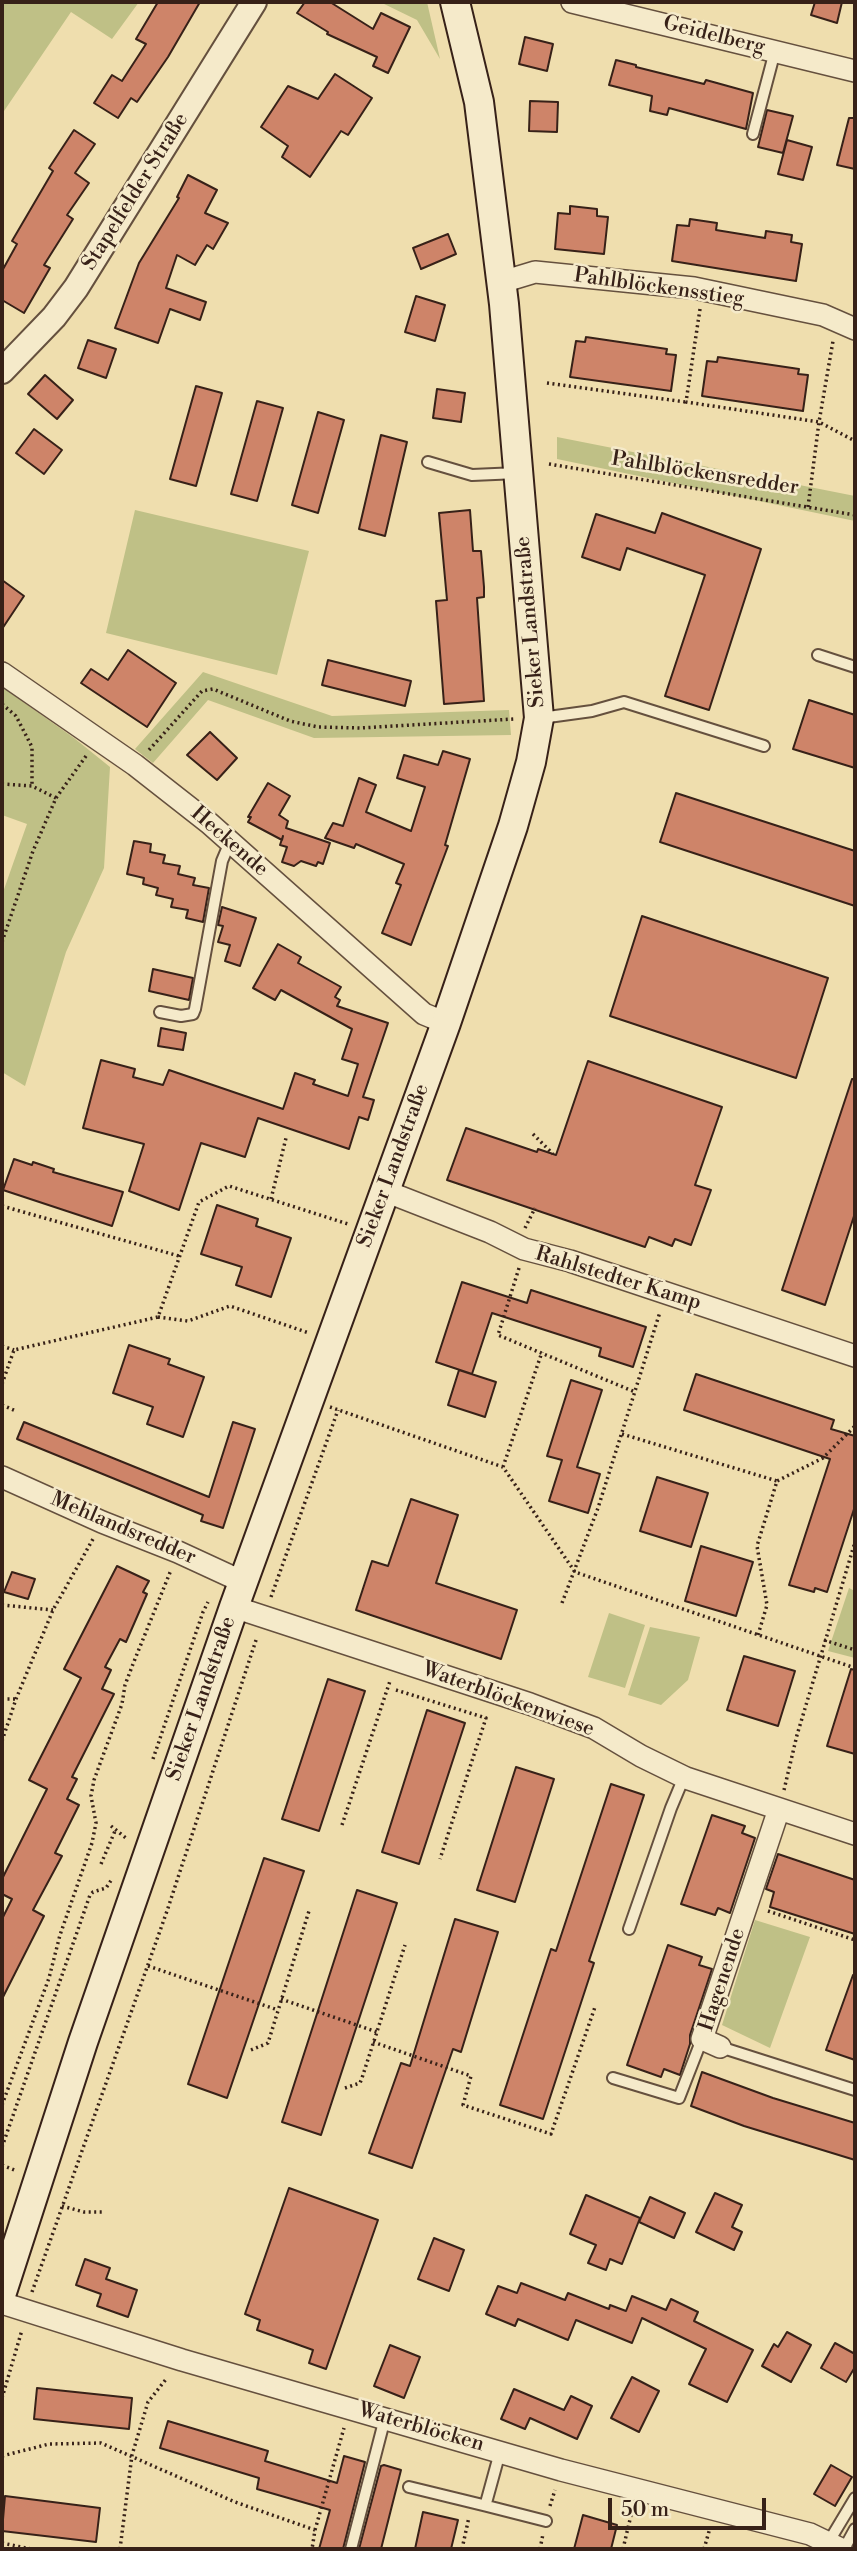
<!DOCTYPE html>
<meta charset="utf-8">
<style>
body{margin:0}
#map{position:relative;width:857px;height:2551px;overflow:hidden;background:#efdeae;font-family:"Libre Bodoni",serif}
canvas{display:block}
.frame{position:absolute;inset:0;border:4px solid #372118;pointer-events:none}
.scale{position:absolute;left:608px;top:2498px;width:158px;height:32px;box-sizing:border-box;border:4px solid #372118;border-top:0;padding-left:9px;font-size:21px;line-height:24px;white-space:nowrap;color:#372118;-webkit-text-stroke:5px #f5eaca;paint-order:stroke}
</style>
<div id="map">
<canvas width="857" height="2551"></canvas>
<div class="frame"></div>
<div class="scale">50 m</div>
</div>
<script>
const g = document.querySelector('canvas').getContext('2d');
g.lineJoin = 'round';
function fill(path, color) { g.fillStyle = color; g.fill(path, 'evenodd'); }
const poly = rows => new Path2D(rows.map(r => 'M' + r).join(''));
function stroke(path, color, width, dash) { g.strokeStyle = color; g.lineWidth = width; g.lineCap = dash ? 'butt' : 'round'; g.setLineDash(dash || []); g.stroke(path); }
function write(font, color, halo, rows, align = 'center') {
  g.font = font + ' "Libre Bodoni",serif'; g.lineWidth = 5; g.setLineDash([]); g.textBaseline = 'middle'; g.strokeStyle = halo; g.fillStyle = color; for (const [text, x, y, turn = 0] of rows) {
    g.save(); g.translate(x, y); g.rotate((+turn || 0) * Math.PI / 180); g.textAlign = isNaN(turn) ? turn : align; if (halo) g.strokeText(text, 0, 0); g.fillText(text, 0, 0); g.restore();
  }
}
fill(poly([
 [2,2,139,2,112,39,71,12,2,114],
 [380,2,427,2,440,59,417,20],
 [557,437,855,496,855,521,557,459],
 [135,510,309,551,277,675,106,633],
 [203,672,332,716,509,710,511,735,314,738,208,700,153,763,135,749],
 [2,687,74,738,110,767,104,868,66,952,25,1086,2,1072,2,895,27,824,2,815],
 [849,1588,855,1591,855,1658,828,1651],
 [609,1613,645,1625,625,1688,588,1677],
 [650,1627,700,1637,688,1680,661,1705,628,1695],
 [755,1920,810,1937,770,2048,722,2025]
]), '#bfc086');
const building = poly([
 [158,2,200,2,168,57,137,102,131,98,118,118,94,103,112,75,122,81,146,44,136,39,158,2],
 [305,2,330,2,373,29,381,13,410,27,388,73,373,66,377,57,327,34,328,32,297,13,305,2],
 [815,2,842,2,837,23,811,15,815,2],
 [525,37,553,44,547,71,519,64,525,37],
 [616,60,636,65,636,67,704,84,706,80,753,93,746,129,669,108,667,115,650,111,652,96,609,85,616,60],
 [335,74,372,98,348,135,341,131,310,177,282,157,288,146,261,127,288,86,318,99,335,74],
 [530,101,558,102,557,132,529,131,530,101],
 [767,110,793,116,783,153,758,147,767,110],
 [849,118,855,118,855,169,837,165,849,118],
 [74,130,95,144,75,173,89,183,67,215,73,219,44,265,50,268,24,313,2,300,2,271,17,244,12,241,53,171,49,168,74,130],
 [787,140,812,147,803,180,778,174,787,140],
 [188,175,217,190,205,213,228,223,213,249,207,245,195,265,177,255,166,288,206,302,200,320,170,309,158,343,115,328,139,263,179,198,177,197,188,175],
 [570,206,597,209,597,216,608,217,604,254,555,249,558,213,570,214,570,206],
 [690,219,717,223,716,230,765,238,766,231,792,235,791,242,802,244,796,281,672,261,677,225,689,226,690,219],
 [448,234,456,254,421,269,413,248,448,234],
 [416,296,445,305,435,341,405,332,416,296],
 [586,337,667,349,666,354,676,355,671,391,570,377,576,341,585,342,586,337],
 [88,340,116,349,106,378,78,368,88,340],
 [718,357,799,369,798,374,808,375,803,411,702,396,707,361,717,362,718,357],
 [45,375,73,400,57,419,28,394,45,375],
 [196,386,222,393,196,486,170,479,196,386],
 [437,389,465,393,461,422,433,418,437,389],
 [257,401,283,408,257,501,231,494,257,401],
 [318,412,344,420,318,513,292,505,318,412],
 [34,429,62,450,44,474,16,453,34,429],
 [381,435,407,442,385,536,359,529,381,435],
 [470,510,473,551,481,551,484,587,484,597,477,598,484,701,444,704,436,601,447,600,439,513,470,510],
 [662,513,761,549,709,710,665,696,705,575,627,548,620,570,582,557,596,514,655,533,662,513],
 [2,580,24,596,2,629,2,580],
 [128,650,176,683,147,727,81,683,91,669,108,680,128,650],
 [328,660,411,681,405,706,322,685,328,660],
 [809,700,855,715,855,768,793,749,809,700],
 [210,732,237,758,217,780,187,755,210,732],
 [443,751,470,759,445,845,448,846,411,945,382,933,401,885,396,883,404,864,356,844,354,848,325,838,333,823,343,826,359,778,376,785,366,812,411,831,425,787,397,778,404,755,438,765,443,751],
 [268,783,290,796,279,815,288,821,286,828,330,843,323,864,318,862,316,866,301,861,294,866,282,862,287,847,280,845,283,836,282,840,248,822,251,817,248,817,268,783],
 [676,793,855,851,855,906,660,842,676,793],
 [134,841,151,844,150,852,165,855,163,863,180,866,178,874,195,878,193,885,209,888,203,922,186,918,188,910,171,907,173,899,156,895,158,888,143,884,144,878,127,874,134,841],
 [222,907,256,918,240,966,225,961,230,945,218,942,223,926,218,925,222,907],
 [642,916,828,978,796,1078,610,1016,642,916],
 [278,944,301,957,298,963,341,987,335,997,340,1000,337,1006,388,1023,363,1097,374,1100,368,1120,359,1117,349,1149,258,1118,245,1157,201,1143,179,1210,129,1191,144,1144,83,1128,101,1060,135,1069,133,1077,163,1085,169,1070,283,1109,295,1073,315,1080,313,1084,348,1096,358,1064,342,1059,352,1029,281,990,275,1000,253,988,278,944],
 [153,969,193,978,189,1000,149,991,153,969],
 [161,1028,186,1033,183,1050,158,1046,161,1028],
 [588,1061,722,1107,695,1185,711,1190,691,1245,675,1239,672,1246,649,1237,645,1247,447,1180,466,1128,537,1152,538,1149,556,1155,588,1061],
 [852,1079,855,1079,855,1213,825,1305,782,1290,852,1079],
 [14,1159,32,1165,33,1162,54,1169,53,1172,123,1192,112,1226,3,1190,14,1159],
 [217,1205,258,1219,256,1226,291,1238,271,1297,236,1285,242,1267,201,1254,217,1205],
 [462,1282,527,1303,531,1290,646,1327,633,1367,599,1356,601,1348,492,1313,472,1374,436,1362,462,1282],
 [129,1345,170,1359,168,1364,204,1377,183,1437,147,1424,153,1407,113,1393,129,1345],
 [459,1370,496,1382,485,1417,448,1405,459,1370],
 [696,1374,834,1420,831,1429,855,1436,855,1506,827,1592,815,1588,814,1592,789,1585,830,1459,684,1410,696,1374],
 [571,1380,602,1390,577,1467,600,1474,588,1513,549,1501,562,1460,547,1456,571,1380],
 [24,1422,209,1497,233,1422,255,1429,223,1528,201,1521,203,1515,17,1439,24,1422],
 [657,1477,708,1493,691,1547,640,1531,657,1477],
 [411,1499,458,1515,436,1583,517,1610,501,1659,356,1610,372,1561,388,1566,411,1499],
 [701,1546,753,1562,736,1616,685,1601,701,1546],
 [117,1566,149,1581,143,1592,147,1594,126,1642,120,1639,105,1667,111,1670,102,1689,114,1694,72,1777,77,1779,67,1799,79,1805,55,1853,62,1856,33,1910,44,1916,2,1999,2,1919,12,1899,2,1894,2,1879,47,1789,29,1780,81,1678,64,1669,117,1566],
 [12,1572,35,1579,28,1599,4,1592,12,1572],
 [744,1656,795,1671,778,1726,727,1710,744,1656],
 [851,1669,855,1670,855,1754,827,1746,851,1669],
 [328,1679,365,1691,319,1831,282,1819,328,1679],
 [427,1710,465,1723,419,1864,382,1852,427,1710],
 [516,1767,554,1779,515,1902,477,1890,516,1767],
 [611,1784,644,1795,589,1961,594,1963,543,2119,500,2105,551,1949,556,1951,611,1784],
 [712,1815,745,1826,742,1833,755,1838,730,1913,718,1908,715,1915,681,1904,712,1815],
 [778,1854,855,1880,855,1934,770,1907,774,1892,766,1889,778,1854],
 [264,1858,304,1871,227,2098,188,2084,264,1858],
 [357,1890,397,1903,321,2135,282,2122,357,1890],
 [455,1919,498,1932,461,2052,453,2049,412,2168,369,2153,401,2063,410,2066,455,1919],
 [668,1945,702,1957,699,1965,712,1969,690,2035,690,2044,680,2075,664,2069,661,2077,627,2065,668,1945],
 [853,1975,855,1976,855,2060,826,2050,853,1975],
 [702,2072,773,2098,855,2123,855,2160,744,2126,691,2106,702,2072],
 [289,2188,378,2220,326,2369,309,2363,313,2350,257,2330,260,2320,245,2314,289,2188],
 [715,2193,742,2205,732,2227,742,2232,734,2250,696,2232,715,2193],
 [586,2195,640,2218,622,2264,610,2259,606,2270,588,2263,596,2245,570,2234,586,2195],
 [650,2197,685,2213,674,2238,639,2222,650,2197],
 [434,2238,464,2250,449,2291,418,2279,434,2238],
 [85,2259,110,2268,106,2279,137,2290,128,2317,97,2306,101,2294,76,2285,85,2259],
 [521,2283,565,2300,568,2293,609,2309,610,2305,626,2311,632,2296,666,2310,671,2299,698,2312,694,2321,753,2350,727,2402,689,2384,706,2349,642,2318,632,2343,576,2320,568,2340,518,2319,515,2326,486,2314,498,2286,517,2293,521,2283],
 [787,2332,811,2345,791,2382,762,2366,774,2344,778,2347,787,2332],
 [835,2343,855,2354,855,2367,846,2382,821,2368,835,2343],
 [390,2345,420,2357,404,2398,374,2386,390,2345],
 [632,2377,659,2391,639,2432,611,2418,632,2377],
 [37,2388,132,2398,129,2429,34,2419,37,2388],
 [514,2389,564,2410,571,2396,592,2406,577,2439,530,2418,525,2429,501,2419,514,2389],
 [168,2421,268,2451,265,2461,337,2483,344,2456,365,2462,343,2549,319,2549,330,2510,257,2489,259,2478,160,2448,168,2421],
 [384,2465,401,2470,381,2549,359,2549,381,2466,384,2465],
 [831,2465,852,2477,835,2506,814,2494,831,2465],
 [5,2496,100,2508,96,2542,2,2531,5,2496],
 [423,2512,458,2520,451,2549,415,2549,423,2512],
 [583,2515,617,2525,611,2549,574,2549,583,2515]
]);
fill(building, '#ce8469');
stroke(building, '#372118', 2);
const service = poly([
 [753,134,775,51],
 [428,462,472,475,518,473],
 [818,655,855,667],
 [541,718,592,711,624,702,764,746],
 [160,1012,181,1016,193,1014,195,1009,222,861,230,842],
 [629,1929,671,1808,684,1777],
 [720,2047,855,2090],
 [613,2078,679,2098,702,2039],
 [500,2452,486,2503,487,2506,546,2521],
 [409,2487,487,2506],
 [828,2543,855,2498],
 [351,2549,385,2418],
 [844,2549,855,2529]
]);
const minor = poly([
 [572,2,855,71],
 [502,282,535,272,694,288,823,315,855,329],
 [2,673,135,765,209,823,424,1014,446,1023],
 [385,1191,490,1232,524,1249,570,1261,855,1356],
 [2,1477,102,1522,178,1552,243,1582],
 [234,1607,530,1704,594,1728,641,1756,686,1778,855,1834],
 [720,2047,702,2039,779,1809],
 [2,2303,182,2360,561,2470,810,2534,841,2549]
]);
const tertiary = poly([
 [2,371,54,317,76,288,254,2]
]);
const secondary = poly([
 [2,2292,83,2042,234,1607,446,1023,513,826,531,762,539,718,504,304,479,102,455,2]
]);
stroke(service, '#65503e', 14);
stroke(minor, '#65503e', 24);
stroke(tertiary, '#65503e', 28);
stroke(secondary, '#372118', 32);
stroke(poly([
 [700,309,686,402,819,422,833,341],
 [547,383,686,402],
 [549,464,855,515],
 [808,507,819,422,855,441],
 [2,704,16,716,32,747,32,786],
 [149,750,202,691,213,689,290,721,318,727,360,728,514,719],
 [2,784,32,786,56,798],
 [2,942,33,851,56,798,86,756],
 [533,1134,553,1154],
 [271,1199,286,1138],
 [2,1206,179,1256],
 [525,1228,535,1208],
 [519,1268,498,1335,635,1392],
 [158,1317,188,1321,230,1306,309,1333],
 [2,1346,14,1350],
 [2,1384,14,1350,158,1317,199,1202,229,1186,348,1224],
 [2,1405,16,1411],
 [330,1407,503,1467,575,1572,855,1668],
 [622,1434,777,1481],
 [503,1467,542,1352],
 [271,1597,338,1410],
 [562,1603,598,1508,660,1312],
 [2,1605,53,1610],
 [758,1635,767,1605,757,1546,777,1481,823,1458,855,1426],
 [824,1640,855,1650],
 [396,1690,486,1718,440,1859],
 [2,1699,16,1699],
 [2,1741,16,1699,53,1610,93,1539],
 [153,1759,203,1612,208,1602],
 [784,1790,797,1735,855,1542],
 [342,1825,390,1681],
 [111,1826,126,1838],
 [101,1864,115,1831],
 [768,1911,855,1940],
 [148,1966,278,2010],
 [281,1999,377,2032],
 [373,2042,471,2076,463,2105,551,2134,595,2007],
 [251,2050,268,2043,309,1911],
 [345,2088,360,2083,362,2078,405,1945],
 [2,2105,49,1978,60,1935,92,1843,96,1823,91,1796,94,1780,122,1704,125,1685,133,1664,171,1570],
 [2,2147,90,1895,93,1892,106,1888,112,1879],
 [2,2165,17,2171],
 [62,2206,84,2212,105,2212],
 [32,2292,167,1911,257,1637],
 [2,2398,22,2330],
 [2,2456,49,2444,101,2443,235,2502,315,2530,312,2549],
 [550,2506,555,2490],
 [315,2530,344,2428],
 [2,2543,31,2549],
 [120,2549,132,2455,148,2402,167,2378],
 [462,2549,469,2517],
 [540,2549,543,2534],
 [623,2549,632,2511],
 [704,2549,710,2528]
]), '#372118', 3.5, [2, 3.5]);
stroke(service, '#f5eaca', 10);
stroke(minor, '#f5eaca', 21);
stroke(tertiary, '#f5eaca', 24);
stroke(secondary, '#f5eaca', 28);
write('21px', '#372118', '#f5eaca', [
 ["Geidelberg",714,36,14],
 ["Stapelfelder Straße",136,192,-58],
 ["Pahlblöckensstieg",659,288,8],
 ["Pahlblöckensredder",705,474,9],
 ["Sieker Landstraße",531,622,-95],
 ["Heckende",229,842,41],
 ["Sieker Landstraße",394,1166,-70],
 ["Rahlstedter Kamp",618,1279,17],
 ["Mehlandsredder",123,1529,23],
 ["Sieker Landstraße",202,1699,-71],
 ["Waterblöckenwiese",508,1700,20],
 ["Hagenende",723,1980,-72],
 ["Waterblöcken",421,2428,16]
]);
</script>
